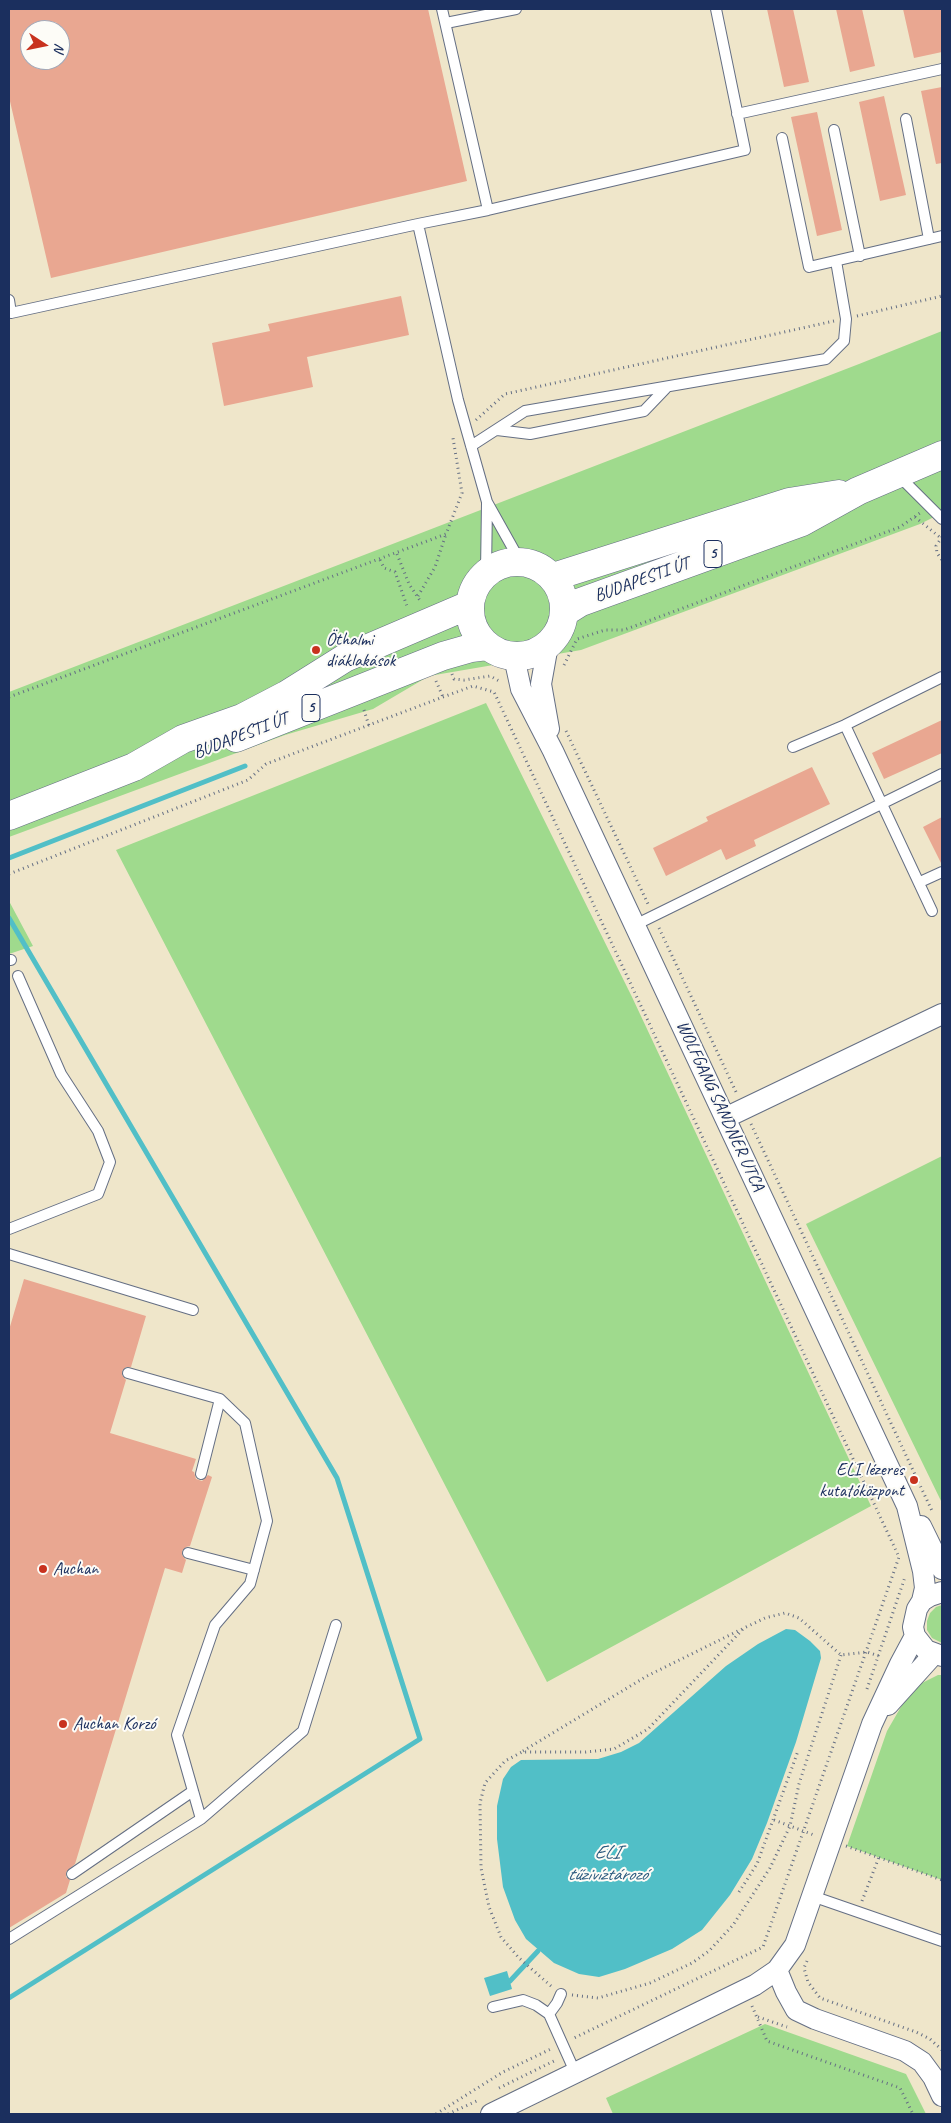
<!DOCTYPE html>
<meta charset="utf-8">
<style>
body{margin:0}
#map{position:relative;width:951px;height:2123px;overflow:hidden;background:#efe6ca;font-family:Caveat,sans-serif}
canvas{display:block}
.frame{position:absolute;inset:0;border:10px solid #1b2f5e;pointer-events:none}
.north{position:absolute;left:20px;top:20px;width:50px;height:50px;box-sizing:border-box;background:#fdfcf7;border:1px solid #a3aaba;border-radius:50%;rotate:101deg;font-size:14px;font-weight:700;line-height:20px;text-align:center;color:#1b2f5e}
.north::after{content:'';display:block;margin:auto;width:18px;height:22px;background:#c8321e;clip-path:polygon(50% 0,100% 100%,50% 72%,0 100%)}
</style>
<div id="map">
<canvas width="951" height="2123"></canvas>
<div class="frame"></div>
<div class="north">N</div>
</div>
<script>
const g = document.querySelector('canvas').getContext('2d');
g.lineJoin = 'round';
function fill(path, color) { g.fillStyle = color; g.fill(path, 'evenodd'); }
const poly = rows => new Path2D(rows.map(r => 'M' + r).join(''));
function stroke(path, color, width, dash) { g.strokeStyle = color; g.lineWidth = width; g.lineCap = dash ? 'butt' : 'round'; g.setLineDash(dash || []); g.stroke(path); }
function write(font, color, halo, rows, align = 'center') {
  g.font = font + ' Caveat,sans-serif'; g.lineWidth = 4; g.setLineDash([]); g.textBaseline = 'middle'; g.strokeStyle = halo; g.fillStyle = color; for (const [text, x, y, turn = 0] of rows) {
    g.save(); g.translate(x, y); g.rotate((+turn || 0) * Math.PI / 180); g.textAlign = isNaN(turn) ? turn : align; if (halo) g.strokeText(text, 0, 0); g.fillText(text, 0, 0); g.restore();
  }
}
fill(poly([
 [942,331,942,513,920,524,581,650,429,676,373,709,285,735,9,837,9,692,859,364],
 [486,703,632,997,871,1506,547,1682,116,850],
 [9,901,33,946,9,954],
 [942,1156,942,1503,806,1224],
 [942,1605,942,1643,932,1638,927,1630,927,1621,930,1613,936,1607],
 [938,1675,942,1675,942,1880,847,1846,887,1731,902,1705,922,1683],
 [765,2024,906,2074,926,2114,613,2114,606,2098]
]), '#9fda8d');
fill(poly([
 [786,1629,795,1630,810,1641,820,1651,821,1658,796,1742,767,1823,752,1859,730,1895,702,1930,672,1949,625,1969,599,1977,579,1974,554,1963,526,1939,515,1920,503,1887,497,1839,497,1806,503,1779,511,1767,521,1760,598,1759,621,1752,639,1743,726,1666,758,1644],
 [507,1971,512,1989,490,1996,484,1978]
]), '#51bfc7');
stroke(poly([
 [9,858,245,766],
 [9,918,337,1478,420,1739,9,1998],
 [510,1981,538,1951]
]), '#51bfc7', 5);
fill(poly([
 [9,9,428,9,467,181,51,278,9,97],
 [30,30,60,30,60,60,30,60],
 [767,9,793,9,809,82,784,87],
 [836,9,862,9,875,66,850,72],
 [903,9,942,9,942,52,914,58],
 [942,87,942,163,936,164,921,91],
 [884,96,906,195,880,201,859,102],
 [817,112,842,230,817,236,791,117],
 [401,296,409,335,307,357,313,387,224,406,212,343,270,331,268,324],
 [942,720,942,753,884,779,872,753],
 [812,767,830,804,754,840,756,846,726,860,721,849,666,876,653,848,708,821,706,817],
 [942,817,942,865,923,827],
 [24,1279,146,1316,131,1367,126,1367,122,1371,122,1375,126,1380,110,1433,196,1459,192,1471,194,1472,196,1479,202,1481,208,1475,212,1477,190,1546,186,1547,182,1551,182,1555,186,1560,182,1573,165,1568,75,1864,66,1872,66,1877,70,1880,66,1893,9,1928,9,1330]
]), '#e9a791');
const service = poly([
 [442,9,488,210],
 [446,23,516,9],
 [737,114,942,69],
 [906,119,929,239],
 [834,130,860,256],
 [782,138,809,267,942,236],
 [418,224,458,400,487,502,520,561],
 [9,300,11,313,418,224,488,210,745,150,716,9],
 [497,430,530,434,644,411,667,387],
 [471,446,525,411,826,359,844,341,846,319,836,261],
 [898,475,942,519],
 [486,572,487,503],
 [845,725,932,911],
 [793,747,845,725,942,677],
 [920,882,942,872],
 [635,925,942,774],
 [9,960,11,960],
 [9,1229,98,1194,110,1162,98,1131,61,1074,18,976],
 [9,1254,193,1310],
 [128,1373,220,1399,245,1423,267,1521,250,1584,215,1625,177,1735,201,1819],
 [201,1474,220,1399],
 [188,1553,254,1570],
 [72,1874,193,1791],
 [812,1896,942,1941],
 [9,1939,201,1819,303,1731,336,1625],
 [561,1994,557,2003,549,2014,575,2072],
 [493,2007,523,2000,536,2005,549,2014]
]);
const minor = poly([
 [548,645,541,684,549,729],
 [514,657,521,689,553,751,907,1506,923,1571,925,1588,922,1601],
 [725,1118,942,1014],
 [921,1526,942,1569],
 [942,1592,930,1596,922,1601,917,1609,913,1627,915,1636,926,1650,942,1656],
 [888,1705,934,1654],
 [777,1970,786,1992,796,2010,815,2019,905,2051,922,2062,933,2077,942,2096],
 [491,2114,755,1985,777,1970,795,1945,872,1724,900,1664,915,1636]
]);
const primary = poly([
 '470 609a47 47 0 1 1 94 0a47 47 0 1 1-94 0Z',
 [553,577,789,502,839,494],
 [565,612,581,602,802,522,858,491,942,455],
 [236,738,443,656,471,648,487,646],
 [9,816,134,767,183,739,242,718,286,695,345,658,469,605]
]);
stroke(service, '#656f84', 12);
stroke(minor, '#656f84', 22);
stroke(primary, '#656f84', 29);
stroke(poly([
 [857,316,942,296],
 [476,420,505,394,834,321],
 [915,517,942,539],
 [942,537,936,546,937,553,942,560],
 [397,554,409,584,421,602],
 [380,560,384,568,395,572,408,609],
 [418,596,435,567,446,534],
 [564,665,577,639,605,630,624,630,900,527,920,513],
 [452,674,454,679,464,680,490,676,501,682],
 [436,681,443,697],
 [9,697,446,534,462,493,453,438,455,436],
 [364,710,369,726],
 [566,731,649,906],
 [9,874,248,780,266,764,443,697,473,686,494,692,899,1557,763,1947,574,2038],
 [659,928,737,1094],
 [751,1124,933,1513],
 [867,1689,905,1577],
 [523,1751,647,1676,742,1629],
 [774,1820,814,1835],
 [846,1846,942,1880],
 [739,1892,757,1864,798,1751],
 [862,1901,879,1857],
 [807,1961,804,1968,808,1982,820,1998,916,2032,930,2039,942,2050],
 [551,1986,519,1958,501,1937,489,1907,481,1868,480,1803,485,1783,505,1761,522,1752,586,1752,614,1749,648,1729,744,1628,765,1618,785,1613,799,1618,841,1655,867,1652,879,1656],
 [572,1995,598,1998,650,1983,692,1963,709,1951,733,1925,770,1868,790,1826,799,1784,841,1655],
 [752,2006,767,2041,900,2088,913,2114],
 [758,2017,787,2027],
 [499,2088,556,2060],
 [436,2114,503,2072,553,2048],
 [448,2114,479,2100]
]), '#656f84', 3, [1, 4]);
stroke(service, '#fff', 10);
stroke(minor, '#fff', 20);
stroke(primary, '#fff', 28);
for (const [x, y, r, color] of [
 [316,650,5,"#c8321e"],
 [914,1480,5,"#c8321e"],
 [43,1569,5,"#c8321e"],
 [63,1724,5,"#c8321e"]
]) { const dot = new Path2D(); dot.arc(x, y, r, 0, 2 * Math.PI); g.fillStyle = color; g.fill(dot); stroke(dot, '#fdfcf7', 2); }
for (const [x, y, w] of [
 [713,554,18],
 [311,708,18]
]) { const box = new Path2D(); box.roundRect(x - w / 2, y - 13.5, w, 27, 4); g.fillStyle = '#fdfcf7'; g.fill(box); stroke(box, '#1b2f5e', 1); }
write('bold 16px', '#1b2f5e', null, [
 ["5",713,554],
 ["5",311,708]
]);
write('18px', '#1b2f5e', '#fdfcf7', [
 ["BUDAPESTI ÚT",642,580,-20],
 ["BUDAPESTI ÚT",241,736,-21],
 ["WOLFGANG SANDNER UTCA",720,1106,65]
]);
write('18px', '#1b2f5e', '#fdfcf7', [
 ["Öthalmi",326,640],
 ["diáklakások",326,661],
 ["ELI lézeres",904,1470,"right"],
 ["kutatóközpont",904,1491,"right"],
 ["Auchan",53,1569],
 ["Auchan Korzó",73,1724]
], 'left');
write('italic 19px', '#2b5a7e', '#fdfcf7', [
 ["ELI",607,1853],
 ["tűzivíztározó",607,1875]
]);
</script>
